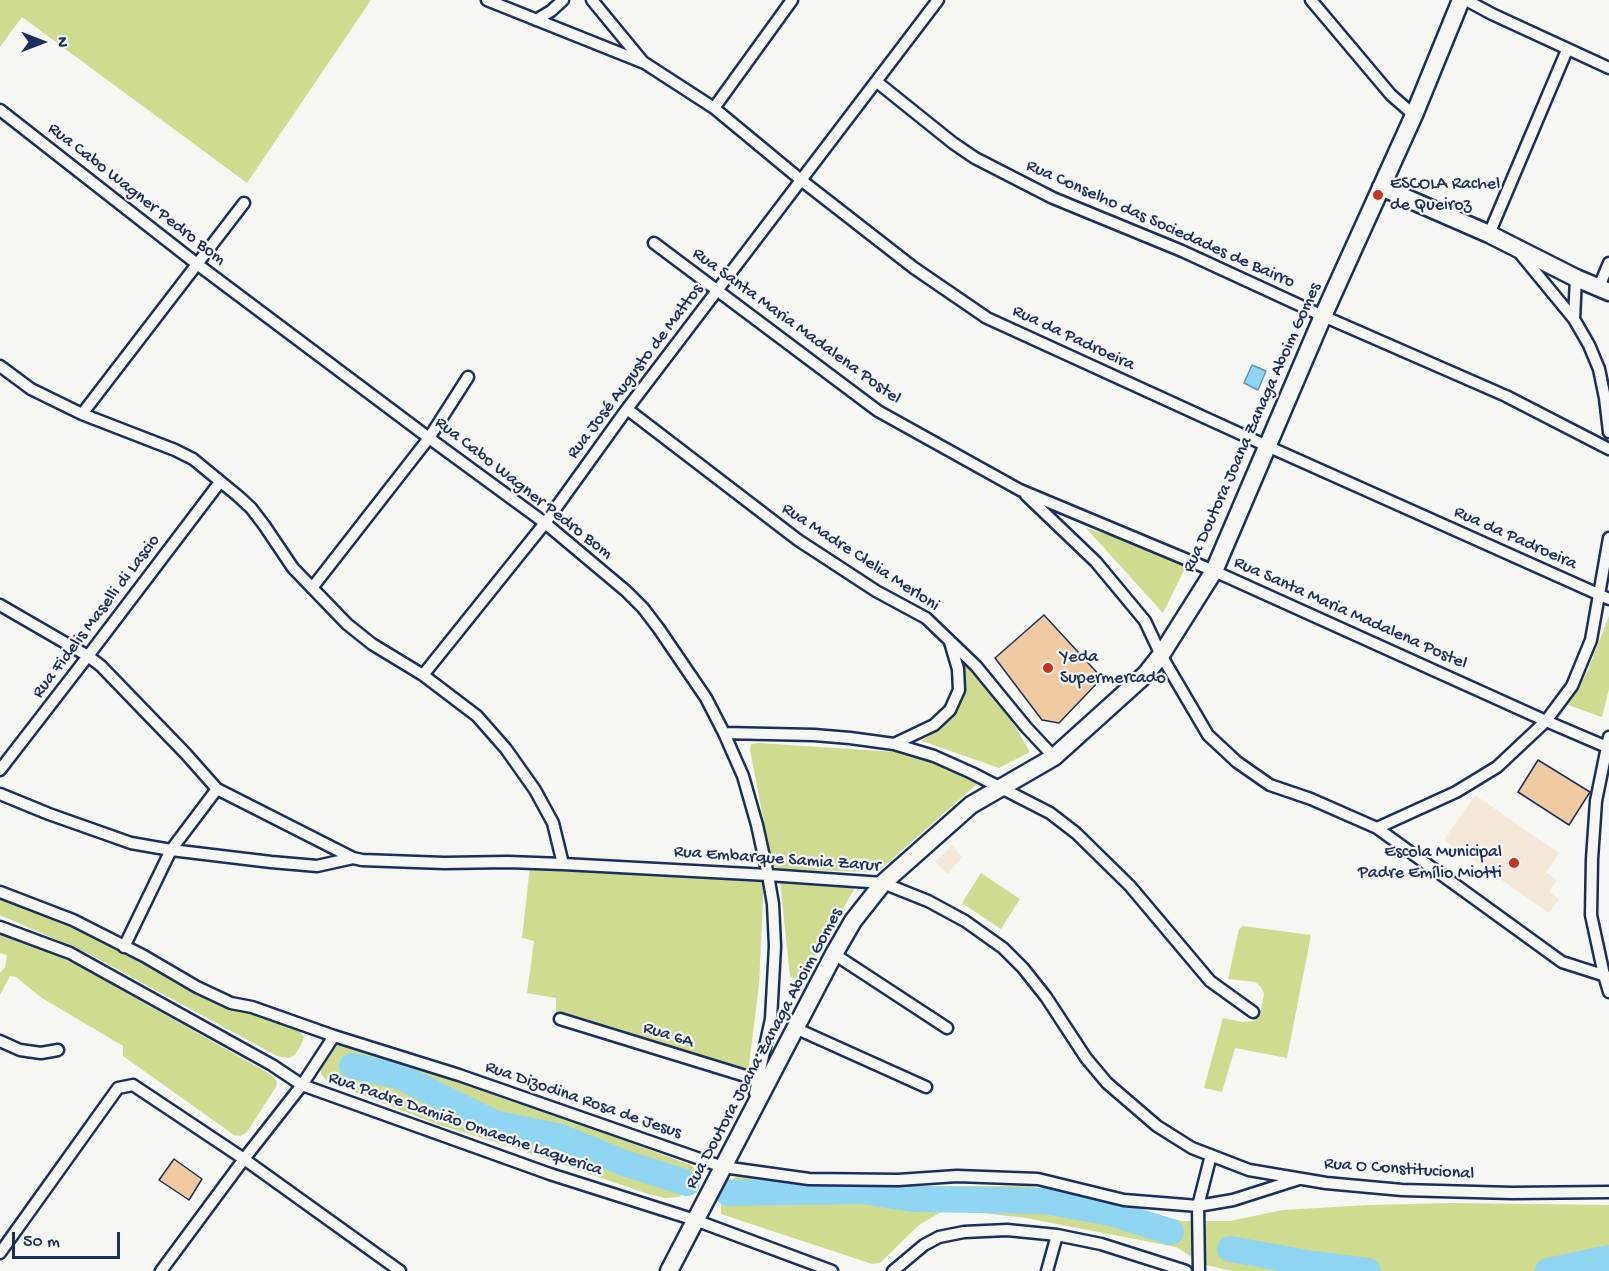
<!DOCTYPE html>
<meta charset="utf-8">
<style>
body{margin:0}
#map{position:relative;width:1609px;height:1271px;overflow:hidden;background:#f6f6f2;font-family:"Gochi Hand",sans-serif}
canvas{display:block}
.north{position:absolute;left:12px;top:12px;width:60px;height:60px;-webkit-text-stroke:4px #f6f6f2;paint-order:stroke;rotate:90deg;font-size:16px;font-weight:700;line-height:24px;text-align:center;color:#1b2f5e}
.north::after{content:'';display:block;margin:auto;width:21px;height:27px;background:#1b2f5e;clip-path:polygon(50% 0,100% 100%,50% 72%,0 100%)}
.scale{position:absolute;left:12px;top:1232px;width:108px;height:27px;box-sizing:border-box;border:3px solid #1b2f5e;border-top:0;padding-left:8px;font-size:18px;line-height:21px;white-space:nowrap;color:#1b2f5e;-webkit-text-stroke:4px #f6f6f2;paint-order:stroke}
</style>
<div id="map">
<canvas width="1609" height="1271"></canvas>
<div class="north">N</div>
<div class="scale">50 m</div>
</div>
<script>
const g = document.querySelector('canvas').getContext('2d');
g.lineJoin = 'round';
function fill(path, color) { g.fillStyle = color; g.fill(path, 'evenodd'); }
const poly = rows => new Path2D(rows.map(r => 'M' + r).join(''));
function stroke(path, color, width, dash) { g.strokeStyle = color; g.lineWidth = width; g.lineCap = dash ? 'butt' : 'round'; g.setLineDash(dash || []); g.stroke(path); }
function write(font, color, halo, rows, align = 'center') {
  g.font = font + ' "Gochi Hand",sans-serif'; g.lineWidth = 4.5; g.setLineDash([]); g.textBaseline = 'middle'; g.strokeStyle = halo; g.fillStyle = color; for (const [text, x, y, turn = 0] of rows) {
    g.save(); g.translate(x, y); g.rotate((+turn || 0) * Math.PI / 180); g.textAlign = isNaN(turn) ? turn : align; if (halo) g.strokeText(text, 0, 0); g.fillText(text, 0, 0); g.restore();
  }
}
fill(poly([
 [1475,795,1559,853,1546,872,1557,880,1549,892,1559,899,1549,913,1444,840],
 [952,845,962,857,948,874,935,862]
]), '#f4e9d9');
fill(poly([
 [0,0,371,0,247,183,22,17,0,47],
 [1086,528,1189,560,1163,613],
 [1609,616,1609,689,1602,717,1568,705,1588,670],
 [964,659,1006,711,1030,752,999,768,922,741,949,720,957,707],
 [758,743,896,752,980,777,977,784,882,868,870,872,778,869,774,866,771,859,750,750,751,744],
 [530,866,764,877,759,985,747,1081,556,1022,556,998,527,993,534,941,522,938],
 [981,873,1020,899,1001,929,962,903],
 [780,881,856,886,802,980,790,977],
 [0,899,64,922,171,977,297,1028,304,1037,301,1045,295,1055,289,1058,277,1056,91,955,0,915],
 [1243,926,1311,935,1287,1058,1235,1048,1222,1092,1204,1088,1223,1018,1242,1022,1254,1021,1260,1015,1264,994,1261,987,1255,982,1228,979,1239,929],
 [0,934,54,954,103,978,118,988,270,1074,276,1080,277,1083,276,1087,247,1132,240,1136,234,1135,123,1056,123,1046,42,998,16,977,10,976,0,995,0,973,5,967,7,955,0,953],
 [339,1044,348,1044,433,1073,457,1080,499,1097,546,1111,693,1166,697,1176,690,1190,679,1197,665,1198,645,1193,505,1145,439,1125,327,1081,321,1074,321,1064],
 [737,1175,814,1186,1028,1186,1085,1197,1182,1221,1230,1221,1283,1210,1369,1205,1451,1203,1609,1205,1609,1271,1231,1271,1203,1264,1176,1247,1026,1218,946,1209,919,1225,880,1263,872,1264,721,1214,721,1202,727,1185]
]), '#cfdc8f');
const water = poly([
 [1252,365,1266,371,1258,390,1244,383,1252,365]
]);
fill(water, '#90d5f2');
stroke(water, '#6193b7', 1.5);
stroke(poly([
 [352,1066,399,1076,494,1123,561,1137,624,1163,687,1183],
 [728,1193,862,1191,912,1199,1045,1201,1111,1213,1171,1232],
 [1230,1249,1313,1264,1368,1271],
 [1548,1271,1609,1258]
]), '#90d5f2', 26);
const building = poly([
 [1044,615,1102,678,1059,723,1042,720,995,658,1044,615],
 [1538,760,1590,792,1569,825,1518,792,1538,760],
 [174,1159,202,1179,189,1200,159,1180,174,1159]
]);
fill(building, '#f0caa0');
stroke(building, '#1b2f5e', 1.5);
const street = poly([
 [487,0,642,62],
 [592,0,643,62,714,108,801,180,914,268,987,318,1267,446,1609,599],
 [1311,0,1391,95,1414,115],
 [1466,0,1492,14,1609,68],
 [536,20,551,11,563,0],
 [877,82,953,143,975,158,1053,198,1182,251,1323,316,1506,396,1609,449],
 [714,108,792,0],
 [0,110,197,264,429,438,545,523,626,591,643,608,659,629,706,698,724,733,743,776,757,825,768,875,773,904,775,946,771,1019,755,1093],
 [1489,234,1567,50],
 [654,243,878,411,1020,490,1214,571,1546,721,1609,748],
 [1518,251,1574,319,1589,345,1599,369,1605,398,1609,432],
 [1599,287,1609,263],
 [1574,319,1576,278],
 [0,366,31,389,82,414,175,450,193,459,238,496,251,508,264,525,293,568,347,624,372,644,423,675,477,716,506,749,535,790,553,823,563,864],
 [627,409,798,540,876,591,926,618,976,666,1026,727,1054,757],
 [82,414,244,203],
 [1026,495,1096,562,1145,621,1161,655,1208,735,1237,762,1270,785,1311,799,1377,828,1562,962,1609,977],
 [312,588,429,438,468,377],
 [0,605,88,656,101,666,186,754,217,789,353,858,362,860,444,863,508,862,563,864,768,875,883,883,928,901,965,921,1003,948,1023,968,1046,997,1086,1058,1107,1083,1157,1126,1192,1148,1249,1170,1326,1183,1402,1190,1512,1193,1609,1192],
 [423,675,545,523,627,409,938,0],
 [724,733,814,735,850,738,894,744,934,756,972,773,1050,813,1076,833,1130,886,1210,981,1253,1012],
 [1609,737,1596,801,1592,859,1591,915,1604,975,1609,992],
 [894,744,934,725,950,710,959,690,958,669,950,642],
 [0,770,88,656,220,482],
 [0,794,49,814,131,843,171,850,271,862,317,866,353,858],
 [1377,828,1456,792,1497,767,1546,721,1572,686,1591,640,1609,538],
 [0,892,73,920,144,956,197,987,231,1003,252,1007,334,1036,459,1075,723,1167,809,1179,898,1180,957,1176,1038,1179,1124,1200,1198,1206,1233,1200,1299,1179],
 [0,927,70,953,272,1065,302,1085,550,1174,695,1220,832,1271],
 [124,947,171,850,217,789],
 [834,954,947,1028],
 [560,1019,765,1082],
 [795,1028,926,1087],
 [0,1041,20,1050,41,1053,58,1050],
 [0,1253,118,1088,133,1085,244,1159,400,1271],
 [161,1271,244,1159,302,1085,334,1036],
 [893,1271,924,1245,939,1237,964,1232,1007,1230,1057,1235,1101,1244,1186,1271],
 [1047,1271,1057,1235],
 [1199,1271,1198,1206,1211,1155]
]);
const secondary = poly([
 [1381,187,1489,234,1576,278,1609,292],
 [669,1271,834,954,853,921,883,883,971,805,1054,757,1146,674,1161,655,1214,571,1323,316,1414,115,1461,0]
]);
stroke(street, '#1b2f5e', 15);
stroke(secondary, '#1b2f5e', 21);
stroke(street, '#f6f6f2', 10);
stroke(secondary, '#f6f6f2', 16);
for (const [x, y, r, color] of [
 [1378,195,6,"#c8321e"],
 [1048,668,6,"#c8321e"],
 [1514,863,6,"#c8321e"]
]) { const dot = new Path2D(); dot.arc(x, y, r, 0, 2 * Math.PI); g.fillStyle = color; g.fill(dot); stroke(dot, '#f6f6f2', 2); }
write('18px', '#1b2f5e', '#f6f6f2', [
 ["ESCOLA Rachel",1390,185],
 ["de Queiroz",1390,206],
 ["Yeda",1060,658],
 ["Supermercado",1060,679],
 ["Escola Municipal",1502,853,"right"],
 ["Padre Emílio Miotti",1502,874,"right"]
], 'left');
write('18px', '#1b2f5e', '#f6f6f2', [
 ["Rua Cabo Wagner Pedro Bom",136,195,38],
 ["Rua Conselho das Sociedades de Bairro",1160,225,24],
 ["Rua Santa Maria Madalena Postel",796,327,36],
 ["Rua da Padroeira",1073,339,25],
 ["Rua José Augusto de Mattos",636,372,-53],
 ["Rua Doutora Joana Zanaga Aboim Gomes",1253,428,-66],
 ["Rua Cabo Wagner Pedro Bom",523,489,38],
 ["Rua da Padroeira",1515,539,24],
 ["Rua Madre Clelia Merloni",860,558,33],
 ["Rua Santa Maria Madalena Postel",1350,614,24],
 ["Rua Fidelis Maselli di Lascio",97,617,-53],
 ["Rua Embarque Samia Zarur",777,860,4],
 ["Rua 6A",668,1036,17],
 ["Rua Doutora Joana Zanaga Aboim Gomes",765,1049,-62],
 ["Rua Dizodina Rosa de Jesus",583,1101,19],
 ["Rua Padre Damião Omaeche Laquerica",465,1125,19],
 ["Rua O Constitucional",1399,1170,4]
]);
</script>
